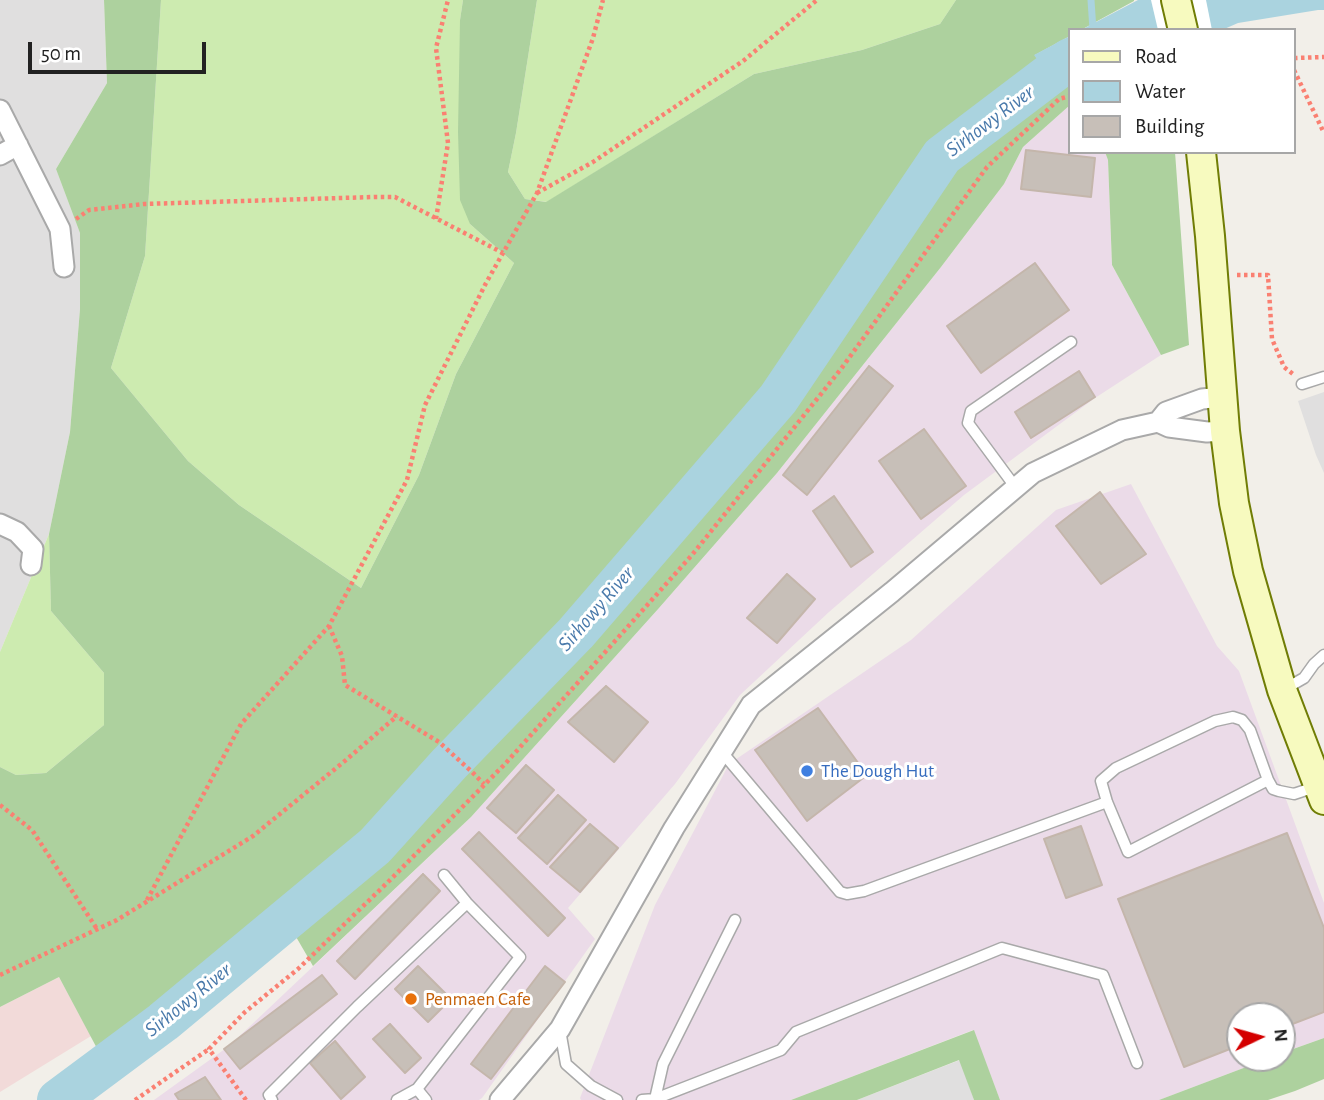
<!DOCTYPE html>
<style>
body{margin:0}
#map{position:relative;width:1324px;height:1100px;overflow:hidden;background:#f2efe9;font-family:"Alegreya Sans",sans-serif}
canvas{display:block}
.legend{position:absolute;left:1068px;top:28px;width:228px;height:126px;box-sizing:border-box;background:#fff;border:2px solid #a7a7a7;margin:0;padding:9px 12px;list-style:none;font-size:21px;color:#222}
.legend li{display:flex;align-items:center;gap:14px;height:35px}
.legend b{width:35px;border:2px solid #a7a7a7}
.north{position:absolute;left:1226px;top:1002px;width:70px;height:70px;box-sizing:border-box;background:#fff;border:2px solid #a7a7a7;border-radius:50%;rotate:85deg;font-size:19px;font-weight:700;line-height:28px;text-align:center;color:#222}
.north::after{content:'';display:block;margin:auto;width:24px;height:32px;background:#d40000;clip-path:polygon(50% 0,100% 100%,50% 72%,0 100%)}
.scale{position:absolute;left:28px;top:42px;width:178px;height:32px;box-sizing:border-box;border:4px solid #222;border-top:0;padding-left:9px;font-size:21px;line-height:24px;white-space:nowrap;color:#222;-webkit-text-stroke:5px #fff;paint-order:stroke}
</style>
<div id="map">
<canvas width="1324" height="1100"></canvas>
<ul class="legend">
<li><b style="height:9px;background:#f7fabf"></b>Road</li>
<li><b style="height:19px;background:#aad3df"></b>Water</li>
<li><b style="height:19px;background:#c7bfb8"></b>Building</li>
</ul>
<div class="north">N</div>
<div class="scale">50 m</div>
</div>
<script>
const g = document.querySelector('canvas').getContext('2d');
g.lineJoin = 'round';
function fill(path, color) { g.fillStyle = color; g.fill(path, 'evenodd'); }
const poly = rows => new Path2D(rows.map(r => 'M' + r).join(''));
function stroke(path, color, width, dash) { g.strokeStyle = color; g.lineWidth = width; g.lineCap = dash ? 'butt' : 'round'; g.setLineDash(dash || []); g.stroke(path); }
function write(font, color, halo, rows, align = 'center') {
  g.font = font + ' "Alegreya Sans",sans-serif'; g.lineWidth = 6; g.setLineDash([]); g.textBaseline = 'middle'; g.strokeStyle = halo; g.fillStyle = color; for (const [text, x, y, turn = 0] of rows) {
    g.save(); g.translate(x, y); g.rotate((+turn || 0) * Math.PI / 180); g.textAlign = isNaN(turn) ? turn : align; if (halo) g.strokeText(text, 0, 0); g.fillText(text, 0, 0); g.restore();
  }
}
fill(poly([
 [0,0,104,0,107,83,56,169,80,233,80,309,70,432,49,534,0,652],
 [1324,392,1324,473,1316,455,1298,401],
 [960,1060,974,1100,857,1100]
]), '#e0dfdf');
fill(poly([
 [59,977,91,1036,0,1092,0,1007]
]), '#f2dad9');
fill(poly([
 [1070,105,1070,152,1105,152,1108,160,1112,265,1161,355,1095,398,964,495,829,612,740,695,675,784,568,908,595,939,482,1098,479,1100,154,1100,229,1046,471,817,659,608,777,473,941,267,1004,184,1023,147],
 [1131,484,1217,646,1239,671,1324,903,1324,1038,1282,1053,1282,1016,1240,1016,1240,1058,1270,1058,1159,1100,1000,1100,973,1030,791,1100,581,1100,580,1098,655,905,729,764,911,640,1056,510]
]), '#ebdbe8');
fill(poly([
 [161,0,463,0,460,20,470,224,514,263,456,374,419,475,361,588,239,505,188,461,111,368,145,256],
 [537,0,956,0,940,24,862,50,754,74,547,202,525,199,508,172,516,133],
 [49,534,51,611,104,673,104,725,46,773,16,775,0,767,0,652]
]), '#cdebb0');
fill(poly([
 [104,0,161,0,145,256,111,368,188,461,239,505,361,588,419,475,456,374,514,263,470,224,460,200,458,132,460,20,463,0,537,0,516,133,508,172,525,199,546,202,754,74,862,50,940,24,956,0,1134,0,1134,1,1081,30,1070,30,1070,36,1035,55,1057,88,1070,84,1070,105,1023,147,1004,184,941,267,777,473,659,608,471,817,313,966,281,911,100,1054,59,977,0,1007,0,767,16,775,46,773,104,725,104,673,51,611,49,534,70,432,80,309,80,233,56,169,107,83],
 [1105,152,1175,152,1189,345,1161,355,1112,265,1108,160],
 [974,1030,1000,1100,974,1100,959,1060,857,1100,791,1100],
 [1324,1038,1324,1079,1295,1091,1268,1100,1159,1100,1270,1058,1282,1058,1282,1053]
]), '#add19e');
fill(poly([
 [1138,0,1324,0,1324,10,1318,10,1238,23,1222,30,1081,30],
 [1070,36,1070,84,1057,88,1034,55]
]), '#aad3df');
fill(poly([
 [1151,0,1206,0,1212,30,1158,30]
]), '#fff');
stroke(poly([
 [1091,0,1093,30]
]), '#aad3df', 7);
stroke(poly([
 [58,1100,163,1022,375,846,449,764,576,633,778,399,942,156,1070,59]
]), '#aad3df', 42);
const building = poly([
 [1026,150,1095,158,1091,197,1021,189,1026,150],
 [1035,263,1069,310,981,373,947,326,1035,263],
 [869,366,893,386,807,495,783,475,869,366],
 [1079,371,1095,397,1031,438,1015,412,1079,371],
 [924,429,966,486,921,519,879,461,924,429],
 [1100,492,1146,554,1101,584,1056,526,1100,492],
 [834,496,873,552,851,567,813,511,834,496],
 [787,574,815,599,777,643,747,618,787,574],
 [606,686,648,722,614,762,568,722,606,686],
 [818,708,867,775,807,821,755,750,818,708],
 [526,765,554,790,516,833,487,808,526,765],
 [558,795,586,820,547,864,518,838,558,795],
 [590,824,618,848,580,892,550,867,590,824],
 [1081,826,1102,885,1066,898,1044,839,1081,826],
 [479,832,565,918,548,936,462,849,479,832],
 [1287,833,1324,928,1324,1012,1282,1028,1282,1016,1240,1016,1240,1045,1184,1067,1118,899,1287,833],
 [423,874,440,891,355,979,337,961,423,874],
 [418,966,451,999,428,1022,395,989,418,966],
 [545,966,565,982,491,1079,471,1064,545,966],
 [322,975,337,994,240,1069,224,1049,322,975],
 [390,1024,421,1058,405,1073,373,1039,390,1024],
 [335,1041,365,1077,341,1099,310,1063,335,1041],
 [205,1077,221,1100,179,1100,175,1094,205,1077]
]);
fill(building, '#c7bfb8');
stroke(building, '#c4b6ab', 2);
const service = poly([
 [1302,384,1324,377],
 [1016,488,968,423,971,411,1071,342],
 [1283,690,1304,678,1314,664,1324,655],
 [722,752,840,892,847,894,864,891,1107,802],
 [1268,780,1128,852,1107,802,1101,781,1116,768,1215,721,1233,717,1242,720,1250,730,1268,780,1273,789,1279,791,1294,794,1315,787],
 [560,1030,566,1064,591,1086,617,1100],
 [655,1099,663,1064,735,920],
 [272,1100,269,1095,357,1007,467,903],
 [397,1100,417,1089],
 [426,1100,417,1089,520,957,467,903,444,875],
 [642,1100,655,1099,781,1050,796,1032,1002,948,1103,975,1137,1063]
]);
const minor = poly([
 [0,110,60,229,64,267],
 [0,155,18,145],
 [1158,422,1169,427,1207,432,1225,431],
 [0,524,17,532,33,549,31,565],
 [500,1100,560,1029,674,828,751,705,892,592,1033,473,1122,430,1158,422,1166,412,1202,399,1222,397]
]);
const secondary = poly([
 [1176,0,1183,30],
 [1201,152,1210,236,1225,431,1234,503,1248,571,1282,690,1324,800]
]);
stroke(service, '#a9a9a9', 13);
stroke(minor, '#a9a9a9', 23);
stroke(secondary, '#707d05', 32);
stroke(poly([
 [1294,58,1324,57],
 [1294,70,1324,133],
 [537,193,593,162,743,61,817,0],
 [76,219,89,210,144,204,374,197,395,197,503,253],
 [436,219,448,143,436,48,448,0],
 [1237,275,1268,275,1272,339,1284,367,1293,374],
 [329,626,342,656,345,685,439,742,471,771,484,784],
 [0,805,32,830,97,929],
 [147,900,241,724,329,626,407,480,425,405,486,283,537,193,593,38,603,0],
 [0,975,117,920,253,836,346,760,397,716],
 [135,1100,209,1049],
 [246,1100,209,1049,245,1012,298,969,387,883,505,764,692,555,841,369,987,167,1059,99,1070,96]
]), '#fa8072', 4.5, [3.5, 3.5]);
stroke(service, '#fff', 10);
stroke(minor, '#fff', 19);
stroke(secondary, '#f7fabf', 28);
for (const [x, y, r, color] of [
 [807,771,7,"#3f7fe0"],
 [411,999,7,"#e8710a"]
]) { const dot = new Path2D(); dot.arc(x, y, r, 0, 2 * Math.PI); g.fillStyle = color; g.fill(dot); stroke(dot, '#fff', 2.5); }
write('19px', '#366cbe', '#fff', [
 ["The Dough Hut",821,771]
], 'left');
write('19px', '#c56008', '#fff', [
 ["Penmaen Cafe",425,999]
], 'left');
write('italic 21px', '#4a7aab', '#fff', [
 ["Sirhowy River",990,121,-37],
 ["Sirhowy River",596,609,-49],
 ["Sirhowy River",188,1000,-39]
]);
</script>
